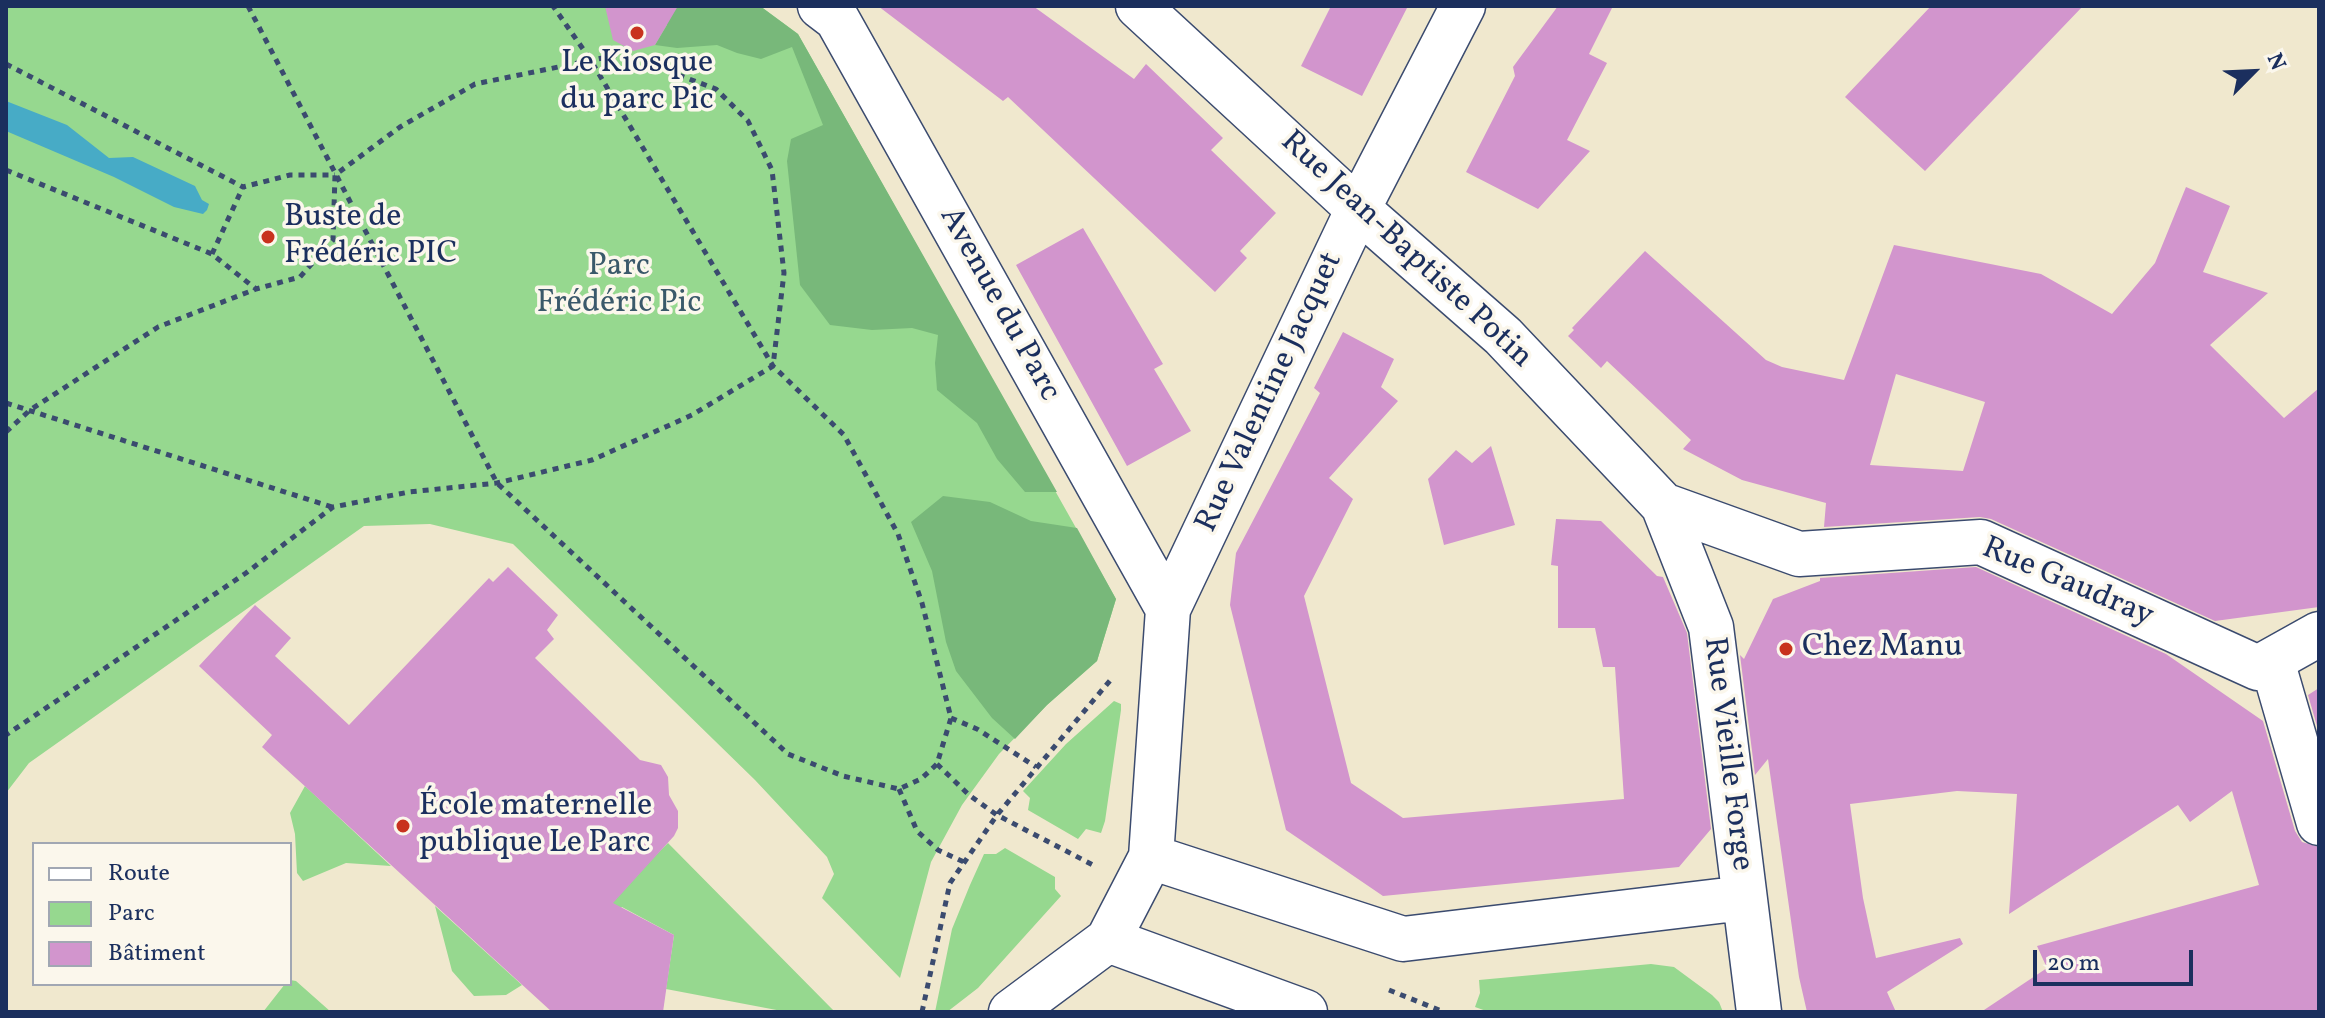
<!DOCTYPE html>
<meta charset="utf-8">
<style>
body{margin:0}
#map{position:relative;width:2325px;height:1018px;overflow:hidden;background:#f0e8ce;font-family:Vollkorn,serif}
canvas{display:block}
.frame{position:absolute;inset:0;border:8px solid #1b2f5e;pointer-events:none}
.legend{position:absolute;left:32px;top:842px;width:260px;height:144px;box-sizing:border-box;background:#fbf7ec;border:2px solid #a1a7b3;margin:0;padding:10px 14px;list-style:none;font-size:24px;color:#1b2f5e}
.legend li{display:flex;align-items:center;gap:16px;height:40px}
.legend b{width:40px;border:2px solid #a1a7b3}
.north{position:absolute;left:2213px;top:32px;width:80px;height:80px;-webkit-text-stroke:6px #fbf7ec;paint-order:stroke;rotate:66deg;font-size:22px;font-weight:700;line-height:32px;text-align:center;color:#1b2f5e}
.north::after{content:'';display:block;margin:auto;width:28px;height:36px;background:#1b2f5e;clip-path:polygon(50% 0,100% 100%,50% 72%,0 100%)}
.scale{position:absolute;left:2033px;top:950px;width:160px;height:36px;box-sizing:border-box;border:4px solid #1b2f5e;border-top:0;padding-left:10px;font-size:24px;line-height:28px;white-space:nowrap;color:#1b2f5e;-webkit-text-stroke:6px #fbf7ec;paint-order:stroke}
</style>
<div id="map">
<canvas width="2325" height="1018"></canvas>
<div class="frame"></div>
<ul class="legend">
<li><b style="height:10px;background:#fff"></b>Route</li>
<li><b style="height:22px;background:#96d88f"></b>Parc</li>
<li><b style="height:22px;background:#d295cd"></b>Bâtiment</li>
</ul>
<div class="north">N</div>
<div class="scale">20 m</div>
</div>
<script>
const g = document.querySelector('canvas').getContext('2d');
g.lineJoin = 'round';
function fill(path, color) { g.fillStyle = color; g.fill(path, 'evenodd'); }
const poly = rows => new Path2D(rows.map(r => 'M' + r).join(''));
function stroke(path, color, width, dash) { g.strokeStyle = color; g.lineWidth = width; g.lineCap = dash ? 'butt' : 'round'; g.setLineDash(dash || []); g.stroke(path); }
function write(font, color, halo, rows, align = 'center') {
  g.font = font + ' Vollkorn,serif'; g.lineWidth = 7; g.setLineDash([]); g.textBaseline = 'middle'; g.strokeStyle = halo; g.fillStyle = color; for (const [text, x, y, turn = 0] of rows) {
    g.save(); g.translate(x, y); g.rotate((+turn || 0) * Math.PI / 180); g.textAlign = isNaN(turn) ? turn : align; if (halo) g.strokeText(text, 0, 0); g.fillText(text, 0, 0); g.restore();
  }
}
fill(poly([
 [6,6,760,6,798,34,1116,599,1097,661,1047,705,999,754,962,805,931,862,900,978,822,898,834,874,827,857,755,780,513,544,430,524,364,526,29,763,6,793],
 [1114,701,1121,704,1121,710,1105,821,1101,833,1086,829,1078,839,1028,810,1030,798,1023,791,1066,744],
 [305,786,391,866,346,863,303,881,297,873,295,834,290,813],
 [668,843,835,1012,787,1012,666,989,674,935,622,907,607,921,598,912],
 [1005,848,1055,877,1055,889,1061,896,978,988,947,1012,935,1012,952,929,970,885,984,854,996,854],
 [435,906,522,985,506,995,474,996,452,971],
 [1651,964,1674,967,1712,995,1719,1002,1723,1012,1489,1012,1475,1007,1480,993,1479,980],
 [290,980,296,981,331,1012,263,1012,285,984,290,984]
]), '#96d88f');
fill(poly([
 [660,6,760,6,798,34,1057,492,1025,492,997,459,977,423,937,390,935,363,938,335,912,328,872,330,830,325,800,285,787,161,791,139,823,125,792,47,761,59,737,53,717,45,677,48,655,45,667,25],
 [943,496,990,502,1031,521,1077,528,1116,599,1097,661,1047,705,1015,739,992,718,956,671,946,642,932,571,911,522]
]), '#78b87a');
fill(poly([
 [6,101,67,125,109,158,133,157,195,186,202,200,209,204,207,210,203,214,174,207,114,177,6,131]
]), '#47abc6');
fill(poly([
 [605,6,678,6,655,45,633,51,613,40],
 [878,6,1033,6,1134,79,1146,64,1223,138,1211,150,1276,213,1240,251,1247,258,1215,292,1008,97,1003,101],
 [1331,6,1408,6,1362,96,1301,66],
 [1558,6,1613,6,1589,54,1607,63,1567,140,1590,151,1538,209,1466,172,1515,76,1513,67],
 [1931,6,2083,6,1925,171,1845,97],
 [2186,187,2230,206,2203,272,2268,293,2210,345,2284,418,2319,388,2319,607,2215,621,1991,519,1980,517,1824,527,1826,503,1742,480,1683,449,1691,440,1607,361,1601,368,1568,336,1574,330,1572,328,1645,251,1766,360,1782,367,1844,380,1894,245,2041,274,2112,314,2155,263],
 [1896,374,1985,402,1963,471,1870,465],
 [1083,228,1163,364,1154,369,1191,431,1127,466,1016,265],
 [1343,332,1394,359,1381,387,1398,401,1329,478,1353,499,1304,596,1351,783,1403,818,1624,799,1615,667,1603,667,1595,628,1558,628,1558,566,1551,565,1556,519,1601,521,1657,576,1663,577,1687,633,1711,829,1679,867,1383,896,1286,830,1230,605,1236,553,1320,393,1314,388],
 [1491,446,1515,525,1444,545,1428,479,1456,450,1472,463],
 [508,567,558,615,547,630,554,639,535,658,640,760,661,765,668,777,669,795,678,811,678,828,674,836,613,903,674,935,663,1012,552,1012,262,747,272,735,199,666,255,605,291,638,275,656,349,725,489,578,493,582],
 [1976,567,2166,654,2263,721,2295,831,2302,842,2319,847,2319,1012,1981,1012,2047,968,2037,946,2259,885,2232,791,2190,822,2178,805,2009,914,2017,794,1957,791,1850,804,1863,898,1876,958,1960,938,1963,944,1887,992,1896,1012,1807,1012,1799,977,1768,759,1755,775,1740,655,1744,659,1773,599,1820,581,1820,578],
 [2319,688,2319,733,2308,695]
]), '#d295cd');
const street = poly([
 [820,6,837,19,1168,609],
 [1138,6,1358,209,1503,336,1663,505,1711,627,1759,1012],
 [1663,505,1799,554,1981,542,2258,668,2319,634],
 [2272,661,2319,823],
 [1151,857,1403,939,1744,898],
 [1108,940,1305,1012],
 [1011,1012,1108,940,1151,857,1168,609,1358,209,1463,6]
]);
stroke(street, '#3b4b6f', 47);
stroke(poly([
 [248,6,497,483,788,754,843,776,899,789,921,779,937,764,951,718,922,603,898,534,844,435,773,366,590,59,553,6],
 [6,64,243,187,290,175,335,175],
 [6,170,212,254,256,289],
 [212,254,243,187],
 [6,403,332,507],
 [6,432,30,410,158,327,256,289,300,277,333,240,335,175,400,127,475,84,622,54,716,89,748,121,772,170,784,273,773,366,692,415,592,460,497,483,409,492,333,507,246,573,6,735],
 [951,718,977,729,1036,767],
 [937,764,969,795,997,815,1093,865],
 [899,789,917,831,938,850,964,862],
 [1389,990,1444,1012],
 [922,1012,950,883,997,815,1113,677]
]), '#3b4b6f', 5, [6, 6]);
stroke(street, '#fff', 44);
for (const [x, y, r, color] of [
 [637,33,8,"#c8321e"],
 [268,237,8,"#c8321e"],
 [1786,649,8,"#c8321e"],
 [403,826,8,"#c8321e"]
]) { const dot = new Path2D(); dot.arc(x, y, r, 0, 2 * Math.PI); g.fillStyle = color; g.fill(dot); stroke(dot, '#fbf7ec', 3); }
write('32px', '#1b2f5e', '#fbf7ec', [
 ["Le Kiosque",637,65,"center"],
 ["du parc Pic",637,102,"center"],
 ["Buste de",284,219],
 ["Frédéric PIC",284,256],
 ["Chez Manu",1802,649],
 ["École maternelle",419,808],
 ["publique Le Parc",419,845]
], 'left');
write('32px', '#1b2f5e', '#fbf7ec', [
 ["Rue Jean-Baptiste Potin",1405,251,43],
 ["Avenue du Parc",998,305,61],
 ["Rue Valentine Jacquet",1271,393,-65],
 ["Rue Gaudray",2067,584,23],
 ["Rue Vieille Forge",1726,754,83]
]);
write('32px', '#3a596a', '#fbf7ec', [
 ["Parc",619,268],
 ["Frédéric Pic",619,305]
]);
</script>
